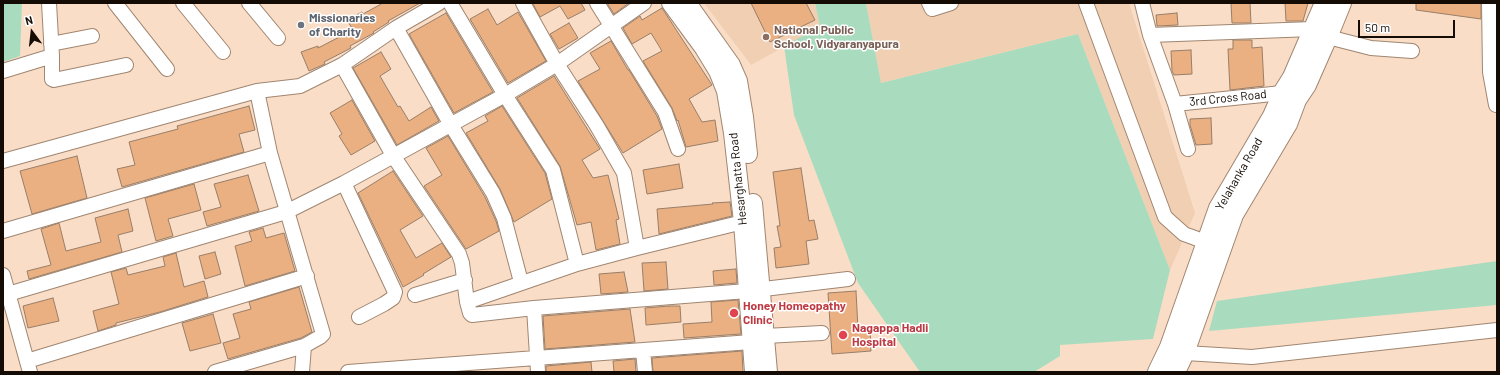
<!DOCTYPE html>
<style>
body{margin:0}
#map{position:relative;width:1500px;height:375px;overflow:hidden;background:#faddc6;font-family:Barlow,sans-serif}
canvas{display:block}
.frame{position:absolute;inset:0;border:4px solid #140b04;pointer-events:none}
.north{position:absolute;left:12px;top:12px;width:40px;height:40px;-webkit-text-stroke:3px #fff;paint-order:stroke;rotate:345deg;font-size:11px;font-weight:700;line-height:16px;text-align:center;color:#140b04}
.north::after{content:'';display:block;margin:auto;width:14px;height:18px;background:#140b04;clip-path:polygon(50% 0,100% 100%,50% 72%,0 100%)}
.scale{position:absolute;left:1358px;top:20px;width:97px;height:18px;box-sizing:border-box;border:2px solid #140b04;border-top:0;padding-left:5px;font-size:12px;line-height:14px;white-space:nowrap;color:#140b04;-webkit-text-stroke:3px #fff;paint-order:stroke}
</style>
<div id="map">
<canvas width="1500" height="375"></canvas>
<div class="frame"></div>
<div class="north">N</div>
<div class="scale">50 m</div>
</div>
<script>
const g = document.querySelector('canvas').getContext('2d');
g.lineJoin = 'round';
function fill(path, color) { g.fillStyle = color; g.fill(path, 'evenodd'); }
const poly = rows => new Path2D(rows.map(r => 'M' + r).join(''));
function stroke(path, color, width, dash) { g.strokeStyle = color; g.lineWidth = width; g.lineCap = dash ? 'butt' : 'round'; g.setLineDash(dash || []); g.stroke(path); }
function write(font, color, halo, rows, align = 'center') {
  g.font = font + ' Barlow,sans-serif'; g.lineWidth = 3; g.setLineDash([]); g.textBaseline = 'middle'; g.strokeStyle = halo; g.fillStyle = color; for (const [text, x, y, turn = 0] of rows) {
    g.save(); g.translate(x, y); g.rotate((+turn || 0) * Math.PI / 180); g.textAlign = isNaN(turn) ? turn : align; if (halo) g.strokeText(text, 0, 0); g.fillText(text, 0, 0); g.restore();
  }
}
fill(poly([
 [704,3,815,3,820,27,751,65],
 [866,3,1129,3,1195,213,1170,270,1078,34,881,83]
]), '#f1cfb3');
fill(poly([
 [3,3,22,3,20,56,3,62],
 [815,3,866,3,881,83,1078,34,1170,270,1153,339,1060,345,1060,356,1034,372,920,372,858,283,794,115,784,46,820,27],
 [1497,261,1497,305,1209,331,1217,301]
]), '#a9dcbe');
const building = poly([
 [383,3,420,3,388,21,389,22,373,32,374,33,372,34,350,46,351,48,324,62,325,64,309,71,301,52,318,46,318,48,353,30,347,20,362,12,363,14,383,3],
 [534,3,581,3,585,10,568,19,560,6,540,17,533,4,534,3],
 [607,3,629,3,614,14,607,3],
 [751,3,806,3,815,20,770,42,751,3],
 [1231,3,1250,3,1251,23,1232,23,1231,3],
 [1285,3,1308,3,1303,21,1286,21,1285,3],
 [1416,3,1481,3,1481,19,1416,10,1416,3],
 [662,8,712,85,689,99,702,122,715,120,718,141,686,147,678,120,677,121,672,108,643,61,662,51,651,33,632,44,623,28,640,16,642,20,662,8],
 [488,9,497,25,518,12,546,61,508,83,470,19,488,9],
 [446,13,493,92,454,113,409,34,446,13],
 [1177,13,1178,25,1157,26,1156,15,1177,13],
 [569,23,578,38,559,49,550,34,569,23],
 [1233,40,1252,40,1252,48,1262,47,1264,86,1230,90,1228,49,1233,49,1233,40],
 [611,41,628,70,629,70,657,116,662,129,623,153,578,81,600,69,590,53,611,41],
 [1191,50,1192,74,1174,75,1172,71,1171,51,1191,50],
 [381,52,391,69,380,76,398,107,400,106,409,121,431,107,439,121,397,145,353,68,381,52],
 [554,76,600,149,582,160,593,178,608,175,619,219,616,220,620,244,596,250,591,222,577,225,560,166,517,98,554,76],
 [352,100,375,141,351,155,339,136,342,134,330,113,352,100],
 [249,106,255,130,239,134,244,152,122,187,117,169,135,165,129,142,178,129,177,126,249,106],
 [502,106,545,173,552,199,514,222,500,189,466,133,488,121,485,116,502,106],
 [1211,118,1212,144,1196,145,1190,125,1190,119,1211,118],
 [448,136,485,197,496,221,499,231,466,249,424,186,442,175,426,148,448,136],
 [77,156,87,198,32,214,20,171,77,156],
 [679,164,683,188,647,194,643,170,679,164],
 [801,168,809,221,814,220,818,239,806,241,809,264,776,268,774,248,781,247,777,226,780,226,773,172,801,168],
 [393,171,423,216,400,230,416,258,442,243,451,257,423,274,424,275,403,287,358,193,393,171],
 [248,175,259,211,207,226,203,212,221,207,214,184,248,175],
 [194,184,201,210,168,219,173,236,156,241,145,198,194,184],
 [730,202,732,216,659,234,657,209,713,204,712,203,730,202],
 [128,209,133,231,118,235,122,252,29,279,27,271,51,265,41,229,59,223,66,251,101,242,95,218,128,209],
 [263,228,266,238,284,233,295,271,245,286,235,246,252,241,249,232,263,228],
 [215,252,221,274,205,279,199,256,215,252],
 [176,253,184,287,204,281,208,297,160,312,116,323,116,325,98,331,93,311,119,304,111,272,126,268,128,275,165,266,163,257,176,253],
 [666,262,668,289,644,291,642,263,666,262],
 [736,269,737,283,714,285,713,271,736,269],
 [624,272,628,292,601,294,599,274,624,272],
 [299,287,312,332,301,338,228,359,223,343,240,338,233,314,251,309,249,302,299,287],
 [856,291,858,329,870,328,871,351,832,354,828,293,856,291],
 [53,298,59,321,28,328,23,306,53,298],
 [738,300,741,334,684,338,683,324,712,322,711,302,738,300],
 [669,306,680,306,681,322,646,325,645,308,669,306],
 [630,309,635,342,545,349,543,316,630,309],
 [213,314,221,343,190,351,182,323,213,314],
 [742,351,743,372,653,372,652,358,742,351],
 [635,359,636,372,614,372,613,361,635,359],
 [591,362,592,372,546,372,546,366,591,362]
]);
fill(building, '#eab081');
stroke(building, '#987e69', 1);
const minor = poly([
 [115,3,167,69],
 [183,3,223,52],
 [249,3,278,38],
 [450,3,505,95,553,170,577,264],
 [523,3,557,64,597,126,624,173,637,248],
 [597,3,665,112,678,149],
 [929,3,932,9,951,3],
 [1086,3,1165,217,1184,234,1206,242],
 [1142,3,1150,35,1175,104,1188,149],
 [1489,3,1490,72,1496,105],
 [396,28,451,125,493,193,504,218,521,282],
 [1150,35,1313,29],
 [1328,37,1371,48,1412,51],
 [51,44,92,36],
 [52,56,52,79,54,80,126,65],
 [342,65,394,157,459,254,462,263,467,302,577,264,637,248,743,222],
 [3,71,52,56,49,3],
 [1175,104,1282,93],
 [270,153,323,334,320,337,304,346,302,372],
 [3,161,257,91,300,86,342,65,396,28,439,3],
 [344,183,395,292,393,298,384,304,359,317],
 [3,231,270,153,257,91],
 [3,275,30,372],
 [8,294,286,212,344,183,505,95,557,64,644,3],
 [415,295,465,280],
 [467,302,470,313,472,315,534,308],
 [643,350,645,372],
 [1176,350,1185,353,1252,357,1497,330],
 [27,361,307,276],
 [215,372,304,346],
 [348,372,751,342,765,336,822,333],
 [538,372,534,308,747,291,848,279]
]);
const major = poly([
 [671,3,704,48,718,71,726,91,733,133,743,222,754,372],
 [687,3,731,65,738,81,744,117,748,154],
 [753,203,768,372],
 [1157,372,1169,347,1218,208,1272,116,1282,93,1292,77,1324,3],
 [1176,372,1185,353,1234,215,1288,124,1297,100,1307,85,1329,35,1342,3]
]);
stroke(minor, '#a08671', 16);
stroke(major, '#a08671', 20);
stroke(minor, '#fff', 14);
stroke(major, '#fff', 18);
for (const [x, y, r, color] of [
 [301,25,4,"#6b7280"],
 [766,37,4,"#8d6e63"],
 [734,313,5,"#e0444e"],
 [843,335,5,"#e0444e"]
]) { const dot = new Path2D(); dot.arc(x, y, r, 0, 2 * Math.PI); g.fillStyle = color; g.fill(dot); stroke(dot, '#fff', 1.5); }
write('bold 12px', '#5b616d', '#fff', [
 ["Missionaries",309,18],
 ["of Charity",309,32]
], 'left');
write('bold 12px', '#785e54', '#fff', [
 ["National Public",774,30],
 ["School, Vidyaranyapura",774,44]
], 'left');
write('12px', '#140b04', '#fff', [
 ["3rd Cross Road",1228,98,-6],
 ["Yelahanka Road",1239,174,-60],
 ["Hesarghatta Road",738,179,-96]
]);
write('bold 12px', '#be3a42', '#fff', [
 ["Honey Homeopathy",743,306],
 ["Clinic",743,320],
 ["Nagappa Hadli",852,328],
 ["Hospital",852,342]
], 'left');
</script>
